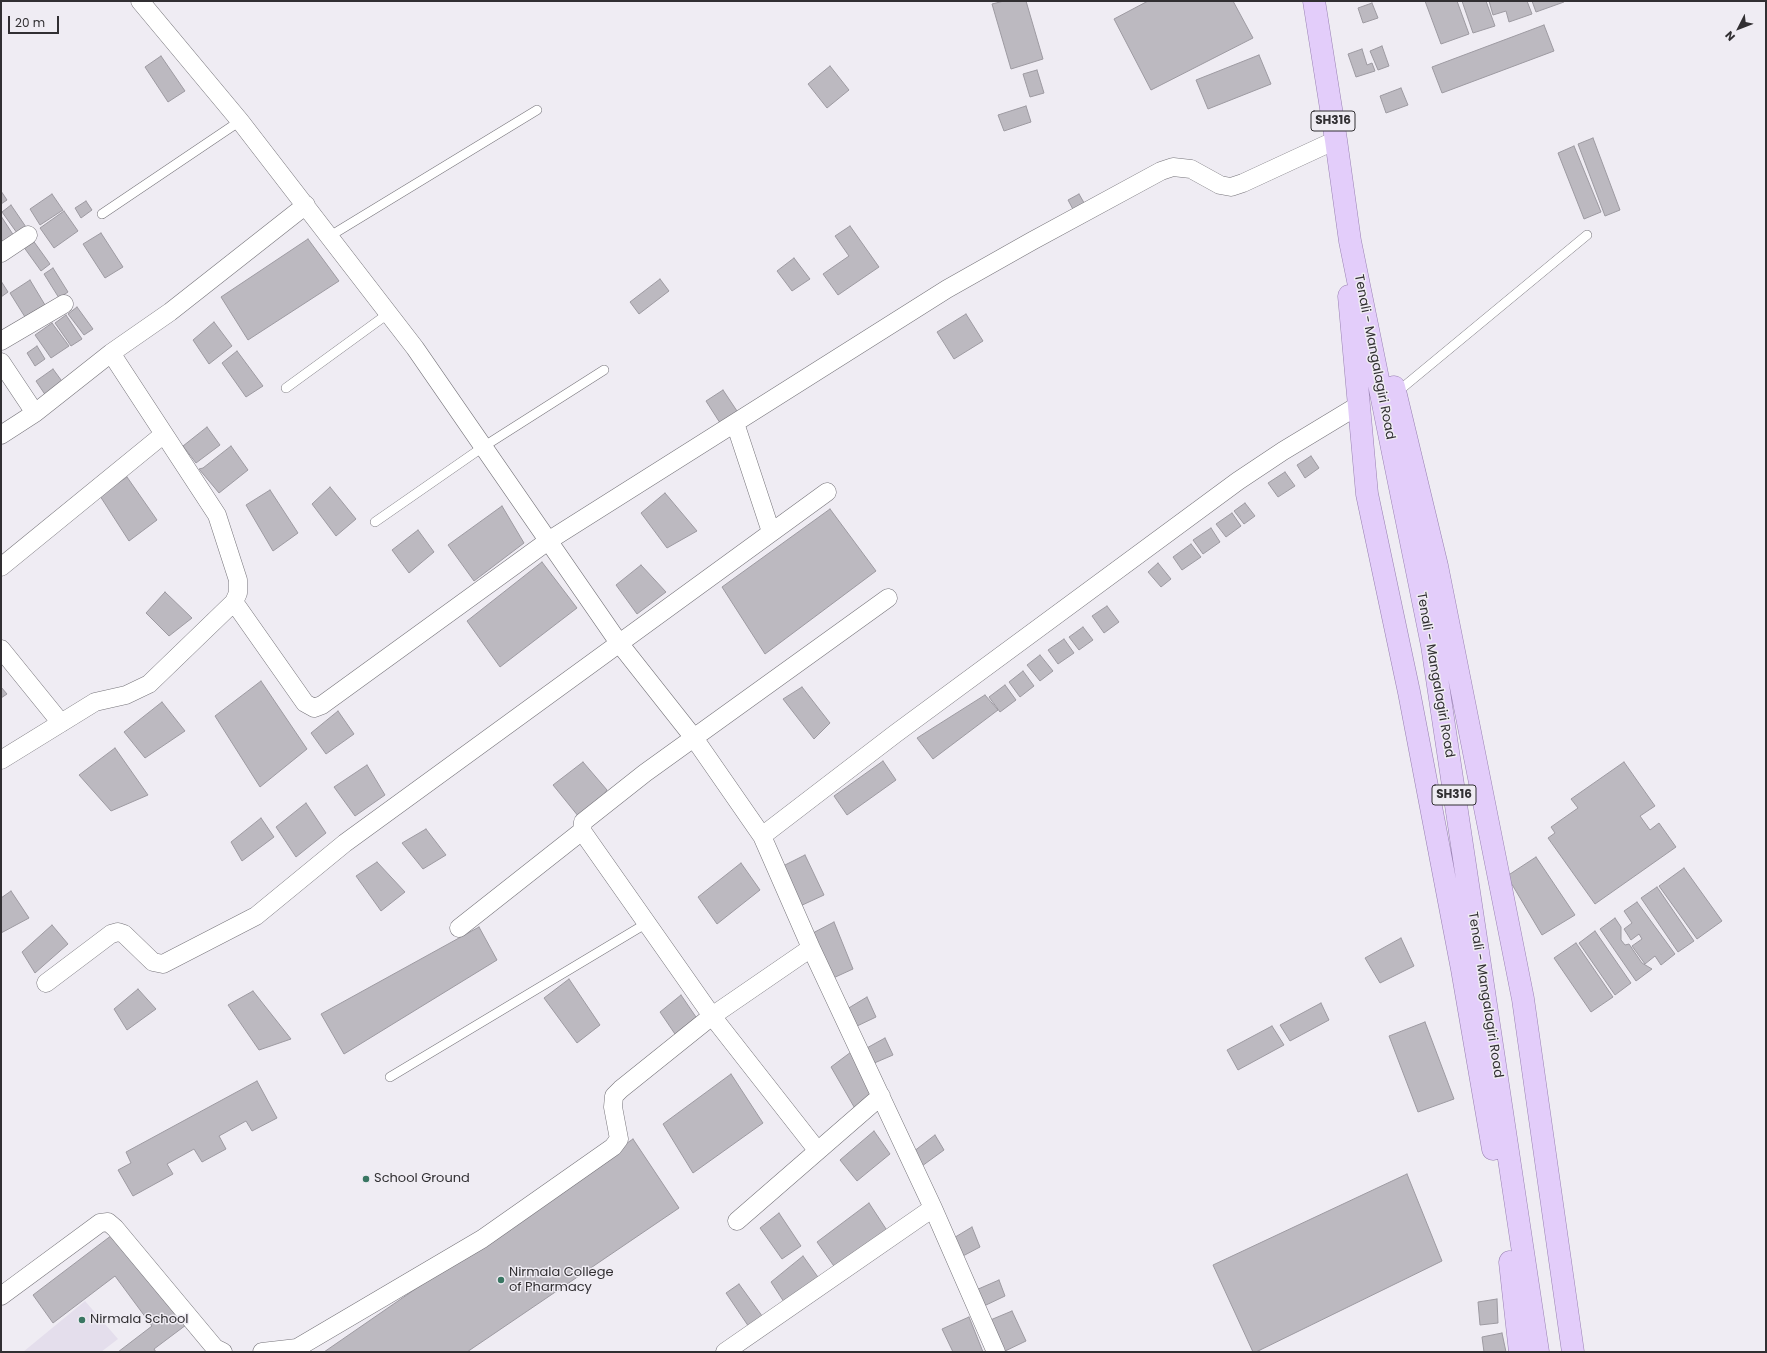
<!DOCTYPE html>
<style>
body{margin:0}
#map{position:relative;width:1767px;height:1353px;overflow:hidden;background:#efecf3;font-family:Poppins,sans-serif}
canvas{display:block}
.frame{position:absolute;inset:0;border:2px solid #312f32;pointer-events:none}
.north{position:absolute;left:1719px;top:8px;width:40px;height:40px;-webkit-text-stroke:3px #efecf3;paint-order:stroke;rotate:228deg;font-size:11px;font-weight:700;line-height:16px;text-align:center;color:#312f32}
.north::after{content:'';display:block;margin:auto;width:14px;height:18px;background:#312f32;clip-path:polygon(50% 0,100% 100%,50% 72%,0 100%)}
.scale{position:absolute;left:8px;top:16px;width:51px;height:18px;box-sizing:border-box;border:2px solid #312f32;border-top:0;padding-left:5px;font-size:12px;line-height:14px;white-space:nowrap;color:#312f32;-webkit-text-stroke:3px #efecf3;paint-order:stroke}
</style>
<div id="map">
<canvas width="1767" height="1353"></canvas>
<div class="frame"></div>
<div class="north">N</div>
<div class="scale">20 m</div>
</div>
<script>
const g = document.querySelector('canvas').getContext('2d');
g.lineJoin = 'round';
function fill(path, color) { g.fillStyle = color; g.fill(path, 'evenodd'); }
const poly = rows => new Path2D(rows.map(r => 'M' + r).join(''));
function stroke(path, color, width, dash) { g.strokeStyle = color; g.lineWidth = width; g.lineCap = dash ? 'butt' : 'round'; g.setLineDash(dash || []); g.stroke(path); }
function write(font, color, halo, rows, align = 'center') {
  g.font = font + ' Poppins,sans-serif'; g.lineWidth = 3; g.setLineDash([]); g.textBaseline = 'middle'; g.strokeStyle = halo; g.fillStyle = color; for (const [text, x, y, turn = 0] of rows) {
    g.save(); g.translate(x, y); g.rotate((+turn || 0) * Math.PI / 180); g.textAlign = isNaN(turn) ? turn : align; if (halo) g.strokeText(text, 0, 0); g.fillText(text, 0, 0); g.restore();
  }
}
fill(poly([
 [85,1301,118,1339,101,1352,23,1352]
]), '#e4deec');
const building = poly([
 [1004,1,1026,1,1043,59,1011,69,992,4,1004,1],
 [1148,1,1233,1,1253,38,1151,90,1114,19,1148,1],
 [1425,1,1457,1,1469,34,1441,44,1425,1],
 [1462,1,1486,1,1495,26,1473,33,1462,1],
 [1489,1,1527,1,1532,14,1509,22,1506,11,1493,15,1489,1],
 [1532,1,1564,1,1564,2,1536,12,1532,1],
 [1372,3,1378,18,1363,23,1358,8,1372,3],
 [1544,25,1554,51,1442,93,1432,67,1544,25],
 [1382,46,1389,66,1378,70,1370,51,1382,46],
 [1362,49,1367,65,1372,63,1375,71,1356,77,1348,54,1362,49],
 [1259,55,1271,84,1208,109,1196,80,1259,55],
 [161,56,185,91,168,102,145,67,161,56],
 [830,66,849,90,827,108,808,84,830,66],
 [1037,70,1044,93,1030,97,1023,74,1037,70],
 [1401,88,1408,105,1386,113,1380,96,1401,88],
 [1026,106,1031,122,1004,131,998,115,1026,106],
 [1593,138,1620,210,1605,216,1578,144,1593,138],
 [1574,146,1601,212,1584,219,1558,153,1574,146],
 [1,191,7,200,1,204,1,191],
 [52,194,63,210,40,225,30,209,52,194],
 [1079,194,1087,208,1076,215,1068,200,1079,194],
 [86,201,92,210,81,218,75,208,86,201],
 [11,205,26,227,17,233,2,212,11,205],
 [64,211,78,231,54,248,40,228,64,211],
 [1,216,14,236,3,243,1,239,1,216],
 [850,226,879,267,838,295,823,274,849,256,835,236,850,226],
 [101,233,123,267,105,278,83,244,101,233],
 [32,239,50,264,41,271,23,246,32,239],
 [308,239,339,281,248,340,221,297,308,239],
 [794,258,810,279,792,291,777,271,794,258],
 [53,268,68,292,59,298,44,274,53,268],
 [660,279,669,291,639,314,630,302,660,279],
 [30,280,45,305,25,317,10,293,30,280],
 [1,281,8,292,1,297,1,281],
 [77,307,93,329,84,335,68,314,77,307],
 [966,314,983,341,954,359,937,332,966,314],
 [66,315,82,339,71,346,55,323,66,315],
 [214,322,232,346,209,364,193,340,214,322],
 [52,323,69,346,51,358,35,335,52,323],
 [37,346,45,359,35,366,27,353,37,346],
 [237,351,263,386,246,397,222,363,237,351],
 [53,369,64,384,46,396,36,381,53,369],
 [723,390,739,414,722,426,706,401,723,390],
 [207,427,220,445,196,463,183,446,207,427],
 [231,446,248,470,219,493,199,469,203,468,231,446],
 [1311,456,1319,468,1305,478,1297,465,1311,456],
 [1285,472,1295,486,1278,497,1268,483,1285,472],
 [127,477,157,520,129,541,100,496,127,477],
 [330,487,356,519,336,536,312,504,330,487],
 [270,490,298,533,273,551,246,505,270,490],
 [665,493,697,531,667,548,641,513,665,493],
 [1245,503,1255,516,1244,524,1234,511,1245,503],
 [502,506,524,543,474,581,448,545,502,506],
 [830,509,876,571,765,654,722,587,830,509],
 [1232,513,1241,526,1226,537,1216,524,1232,513],
 [1211,528,1220,542,1203,554,1193,540,1211,528],
 [418,530,434,552,409,573,392,550,418,530],
 [1191,544,1201,557,1182,570,1173,557,1191,544],
 [542,562,577,608,500,667,467,621,542,562],
 [1158,563,1171,579,1161,587,1148,572,1158,563],
 [641,565,666,592,637,614,616,585,641,565],
 [165,592,192,618,169,636,146,613,165,592],
 [1107,606,1119,622,1104,633,1092,616,1107,606],
 [1083,627,1093,640,1079,650,1069,637,1083,627],
 [1064,639,1074,653,1058,664,1048,650,1064,639],
 [1040,655,1053,671,1040,681,1027,665,1040,655],
 [1023,671,1034,686,1020,697,1009,682,1023,671],
 [261,681,307,749,260,787,215,716,261,681],
 [1005,685,1016,700,1000,712,989,697,1005,685],
 [1,687,7,694,1,698,1,687],
 [802,687,830,723,814,739,783,699,802,687],
 [985,695,998,710,933,759,917,738,985,695],
 [162,702,185,731,145,758,124,732,162,702],
 [338,711,354,734,326,754,311,733,338,711],
 [115,748,148,795,111,811,79,775,115,748],
 [883,761,896,780,847,815,834,796,883,761],
 [583,762,607,790,583,822,553,785,583,762],
 [1624,762,1655,806,1640,816,1650,830,1659,823,1676,847,1595,904,1548,838,1555,833,1551,827,1578,808,1571,799,1624,762],
 [367,765,385,795,355,816,334,787,367,765],
 [306,803,326,833,296,857,276,827,306,803],
 [261,818,274,837,242,861,231,842,261,818],
 [426,829,446,855,423,869,402,843,426,829],
 [805,855,824,895,798,907,781,867,805,855],
 [1536,857,1575,915,1542,935,1507,876,1536,857],
 [377,862,405,892,381,911,356,876,377,862],
 [741,863,760,890,717,924,698,897,741,863],
 [1684,868,1722,921,1697,939,1659,886,1684,868],
 [1657,887,1694,941,1678,952,1641,898,1657,887],
 [11,891,29,918,1,933,1,898,11,891],
 [1637,902,1675,954,1661,965,1655,956,1645,964,1632,946,1642,939,1639,934,1631,940,1624,929,1632,923,1624,911,1637,902],
 [1615,918,1621,927,1621,940,1625,945,1629,944,1642,963,1652,969,1636,981,1600,929,1615,918],
 [834,922,853,969,831,979,811,934,834,922],
 [52,925,68,944,35,973,22,952,52,925],
 [479,927,497,960,344,1054,321,1014,479,927],
 [1595,931,1631,983,1615,995,1579,943,1595,931],
 [1401,938,1414,966,1380,983,1365,958,1401,938],
 [1576,943,1613,997,1591,1012,1554,958,1576,943],
 [569,979,600,1025,577,1043,544,998,569,979],
 [138,989,156,1009,127,1030,114,1009,138,989],
 [253,991,291,1039,259,1050,228,1005,253,991],
 [681,995,696,1017,675,1034,660,1012,681,995],
 [867,997,876,1017,855,1027,847,1009,867,997],
 [1321,1003,1329,1020,1290,1041,1280,1025,1321,1003],
 [1425,1022,1454,1099,1418,1112,1389,1036,1425,1022],
 [1272,1026,1284,1045,1238,1070,1227,1050,1272,1026],
 [885,1038,893,1055,872,1064,865,1049,885,1038],
 [851,1052,874,1096,857,1112,831,1067,851,1052],
 [731,1074,763,1123,693,1173,663,1124,731,1074],
 [257,1081,277,1118,252,1131,246,1121,219,1136,226,1149,202,1162,194,1149,167,1164,173,1174,133,1196,118,1170,131,1163,126,1152,257,1081],
 [874,1131,890,1154,857,1181,840,1160,874,1131],
 [935,1135,944,1150,922,1166,913,1152,935,1135],
 [633,1139,679,1208,467,1352,324,1352,633,1139],
 [1407,1174,1442,1261,1256,1352,1253,1352,1213,1265,1407,1174],
 [869,1203,888,1232,836,1269,817,1242,869,1203],
 [779,1213,801,1246,782,1259,760,1228,779,1213],
 [972,1227,980,1247,961,1257,952,1239,972,1227],
 [116,1232,186,1325,154,1349,156,1352,118,1352,152,1326,115,1276,53,1323,33,1295,116,1232],
 [803,1256,820,1280,786,1305,771,1282,803,1256],
 [999,1280,1005,1296,984,1306,976,1290,999,1280],
 [739,1284,765,1320,751,1330,726,1293,739,1284],
 [1497,1299,1498,1323,1480,1325,1478,1302,1497,1299],
 [1012,1311,1026,1341,1003,1352,988,1321,1012,1311],
 [969,1317,983,1352,953,1352,942,1329,969,1317],
 [1502,1333,1506,1352,1484,1352,1482,1337,1502,1333]
]);
fill(building, '#bcb9c0');
stroke(building, '#9d9aa1', 1);
const service = poly([
 [102,214,240,121],
 [330,236,537,110],
 [286,388,389,313],
 [1396,393,1587,235],
 [375,522,483,447,604,370],
 [390,1077,647,923]
]);
const minor = poly([
 [140,1,240,121,415,348,619,643,694,738,762,836,811,948,933,1208,996,1352],
 [1,253,28,235],
 [1,341,64,304],
 [1,362,35,413],
 [735,423,771,532],
 [1,435,35,413,111,353,170,312,306,205],
 [1,567,164,434],
 [234,602,305,703,314,708,322,705,548,541,947,289,1032,241,1161,171,1173,167,1191,169,1220,185,1231,187,1243,183,1336,140],
 [1,649,61,723],
 [1,760,95,702,126,695,149,684,234,602,238,593,238,580,217,515,111,353],
 [762,836,895,734,1238,481,1283,451,1359,405],
 [459,928,582,831],
 [46,983,111,934,118,932,124,934,153,962,163,964,256,916,345,843,827,492],
 [817,1150,712,1016,582,831,583,822,645,773,888,598],
 [737,1221,881,1096],
 [1,1296,100,1223,108,1222,115,1228,215,1348,223,1352],
 [262,1352,297,1348,482,1239,613,1147,619,1139,613,1107,614,1096,621,1089,712,1016,811,948],
 [725,1352,933,1208]
]);
const primary = poly([
 [1314,1,1336,140,1350,241,1432,645,1538,1352],
 [1349,296,1367,494,1409,692,1462,969,1493,1149],
 [1394,387,1437,566,1523,999,1573,1352],
 [1510,1262,1520,1352]
]);
stroke(service, '#76747a', 10);
stroke(minor, '#76747a', 19);
stroke(primary, '#9880b2', 23);
stroke(service, '#fff', 9);
stroke(minor, '#fff', 18);
stroke(primary, '#e3cdfa', 22);
for (const [x, y, r, color] of [
 [366,1179,4,"#397662"],
 [501,1280,4,"#397662"],
 [82,1320,4,"#397662"]
]) { const dot = new Path2D(); dot.arc(x, y, r, 0, 2 * Math.PI); g.fillStyle = color; g.fill(dot); stroke(dot, '#efecf3', 1.5); }
for (const [x, y, w] of [
 [1333,121,44],
 [1454,795,44]
]) { const box = new Path2D(); box.roundRect(x - w / 2, y - 10, w, 20, 3); g.fillStyle = '#efecf3'; g.fill(box); stroke(box, '#312f32', 1); }
write('bold 12px', '#312f32', null, [
 ["SH316",1333,121],
 ["SH316",1454,795]
]);
write('13px', '#312f32', '#efecf3', [
 ["Tenali - Mangalagiri Road",1374,357,79],
 ["Tenali - Mangalagiri Road",1435,675,80],
 ["Tenali - Mangalagiri Road",1485,995,81]
]);
write('13px', '#312f32', '#efecf3', [
 ["School Ground",374,1179],
 ["Nirmala College",509,1273],
 ["of Pharmacy",509,1288],
 ["Nirmala School",90,1320]
], 'left');
</script>
